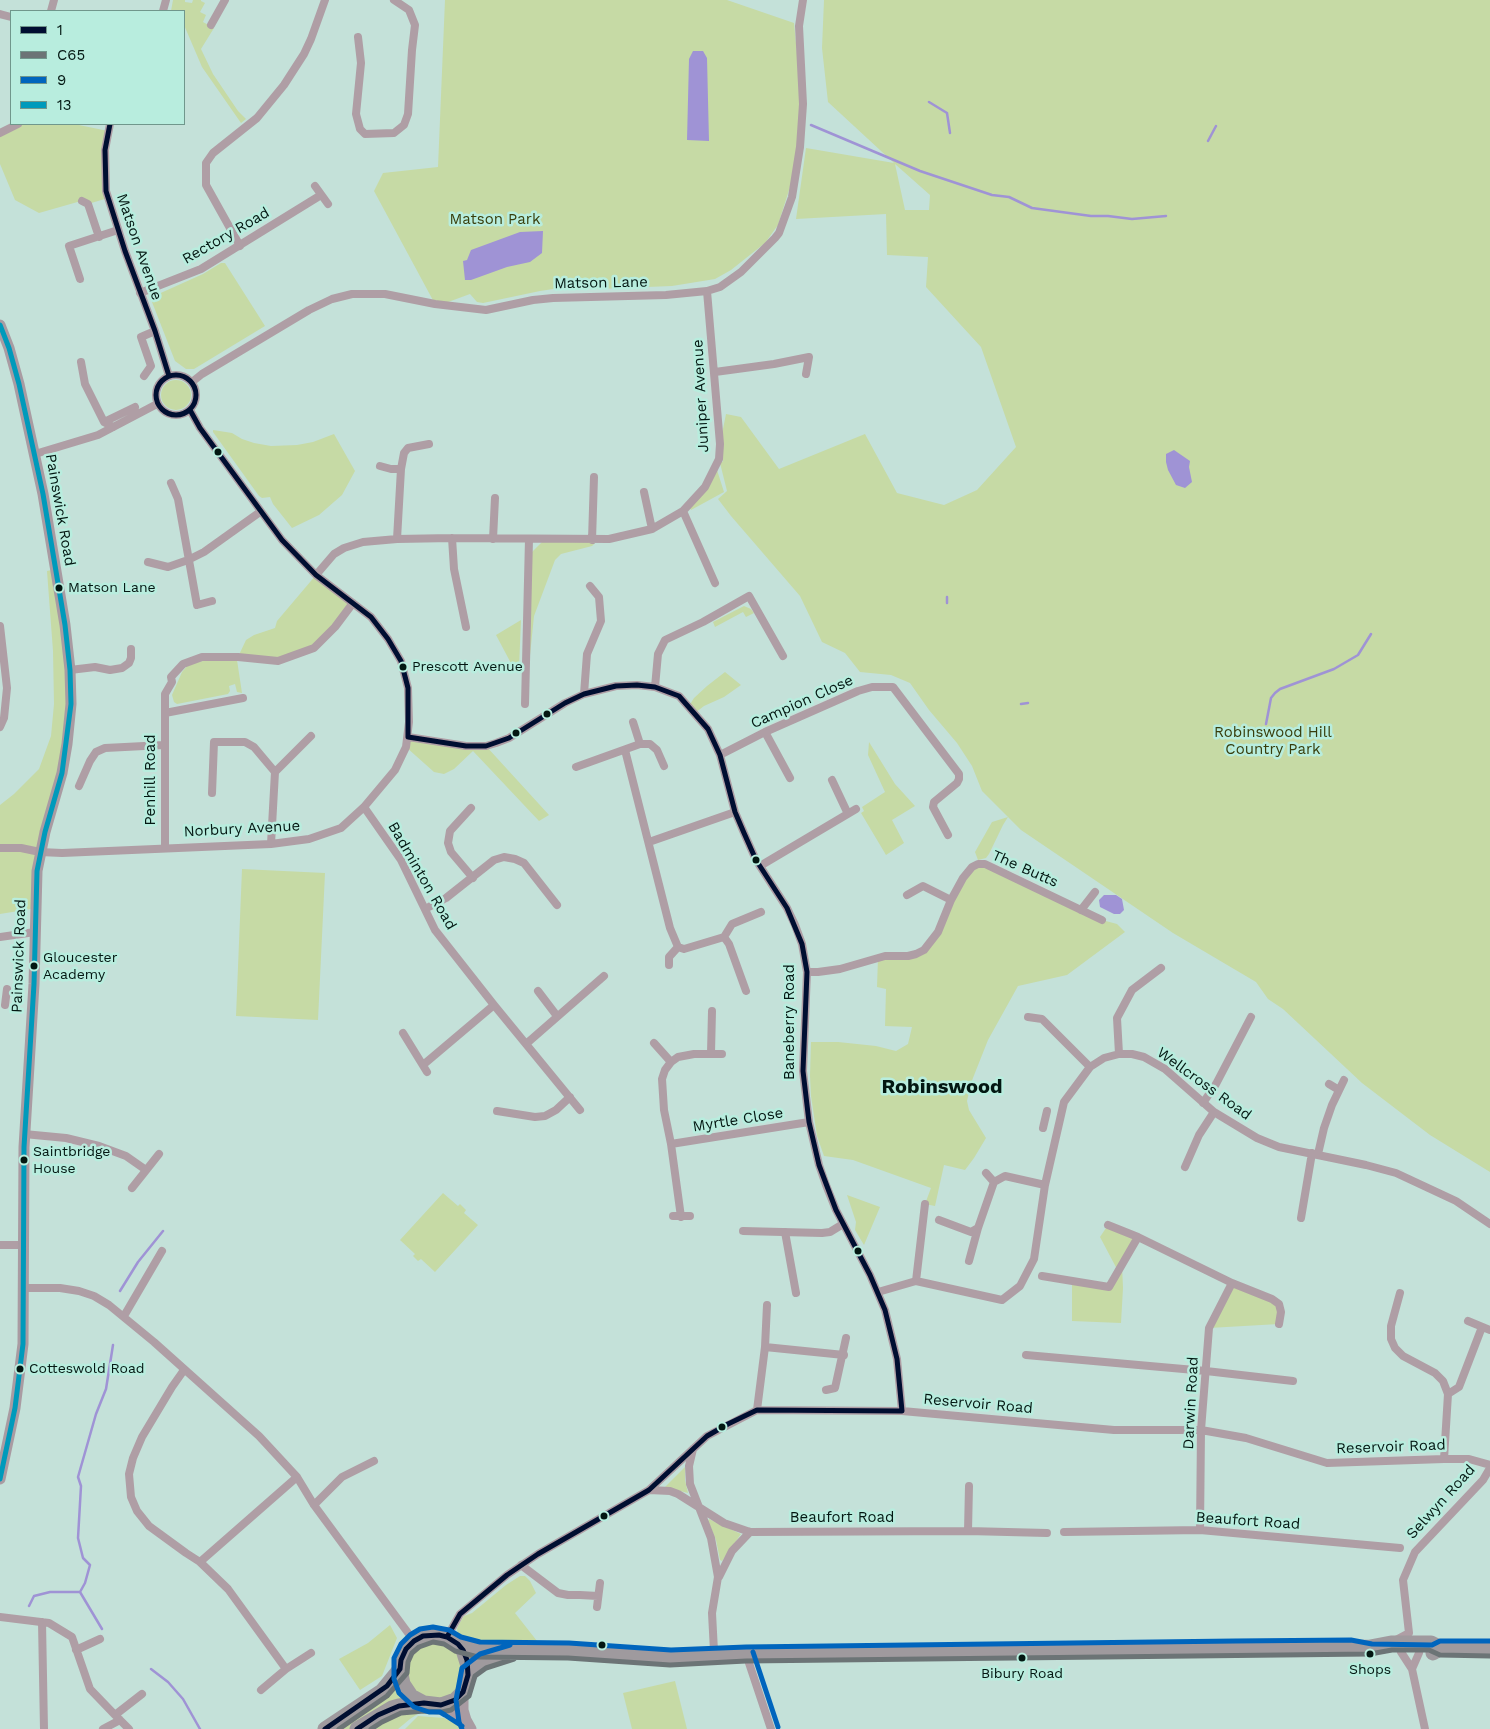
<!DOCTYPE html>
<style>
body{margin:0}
#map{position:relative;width:1490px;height:1729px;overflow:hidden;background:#c4e1d9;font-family:"Work Sans",sans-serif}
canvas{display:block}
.legend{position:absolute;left:10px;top:10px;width:175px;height:115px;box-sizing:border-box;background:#b8edde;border:1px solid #70978c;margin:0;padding:6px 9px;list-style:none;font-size:15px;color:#031712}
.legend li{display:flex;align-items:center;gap:10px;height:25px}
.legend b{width:25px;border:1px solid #70978c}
</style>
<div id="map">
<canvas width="1490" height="1729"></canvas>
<ul class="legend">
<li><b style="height:6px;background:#000e31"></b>1</li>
<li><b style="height:6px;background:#6c7476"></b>C65</li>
<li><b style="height:6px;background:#0065bd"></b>9</li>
<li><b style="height:6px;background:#009abb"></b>13</li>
</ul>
</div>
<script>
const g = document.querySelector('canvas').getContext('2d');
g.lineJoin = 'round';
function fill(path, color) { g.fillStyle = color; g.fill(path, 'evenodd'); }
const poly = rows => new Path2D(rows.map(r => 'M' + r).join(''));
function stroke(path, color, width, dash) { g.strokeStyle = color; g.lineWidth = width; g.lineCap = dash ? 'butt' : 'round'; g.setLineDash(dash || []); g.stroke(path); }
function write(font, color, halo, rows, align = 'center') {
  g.font = font + ' "Work Sans",sans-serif'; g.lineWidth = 5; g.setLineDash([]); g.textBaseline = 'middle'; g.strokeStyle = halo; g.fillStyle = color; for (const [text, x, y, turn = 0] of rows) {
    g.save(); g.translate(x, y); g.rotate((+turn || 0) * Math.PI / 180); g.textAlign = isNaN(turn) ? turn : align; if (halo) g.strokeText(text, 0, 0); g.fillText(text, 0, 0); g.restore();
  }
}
fill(poly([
 [173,0,185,0,185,2,192,3,193,0,201,0,201,1,205,3,200,12,206,15,203,22,214,28,201,49,213,74,238,111,246,119,241,123,202,67,184,25,184,11,171,11],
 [445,0,727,0,794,23,802,104,795,171,778,225,765,243,731,270,715,279,672,286,596,289,589,285,582,288,560,288,540,291,483,303,477,302,470,294,440,305,435,304,374,191,383,173,438,167],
 [824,0,1490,0,1490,1172,1430,1135,1362,1083,1283,1009,1268,999,1256,982,1173,933,1021,830,1008,817,1003,825,989,854,986,858,978,860,975,852,992,822,1008,817,982,791,972,766,957,743,929,710,910,683,891,675,860,672,845,653,822,642,800,596,731,516,718,499,727,491,719,459,723,462,720,444,726,414,741,417,779,469,865,434,897,493,944,505,977,490,1016,447,981,347,926,287,928,257,887,255,886,214,796,219,806,148,894,163,828,102,822,48],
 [895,164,930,195,929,210,905,210],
 [18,124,74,124,108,131,108,198,88,204,81,201,39,213,15,200,0,164,0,133],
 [221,263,225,263,265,326,194,369,186,369,175,361,152,302,154,296,203,274],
 '161 395a15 15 0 1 1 30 0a15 15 0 1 1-30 0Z',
 [213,430,232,433,242,439,254,443,271,446,297,445,313,442,334,434,355,471,342,495,319,515,292,528,273,504,270,497,262,498,259,496,213,432],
 [717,470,724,492,691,510,690,508],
 [592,541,595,543,592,546,561,554,555,560,534,616,529,665,532,552,542,542],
 [56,569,71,704,45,831,37,908,0,914,0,805,14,794,39,769,51,736,54,704,53,651,47,571],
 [316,575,353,603,314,648,278,661,238,657,246,640,254,635,275,628,277,621],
 [744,606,751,609,754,613,746,617,743,612,715,627,713,622],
 [521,620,519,668,513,667,496,635],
 [209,660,237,660,242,693,237,692,235,684,229,686,230,691,228,694,177,704,174,702,172,695,182,672,188,665,197,662],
 [725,672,741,685,724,697,704,706,695,713,689,706,694,698,707,686],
 [408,737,473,746,474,750,486,746,549,815,539,821,473,751,454,769,444,774,434,772,406,747],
 [869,742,895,784,915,806,892,820,904,843,886,855,861,813,864,811,862,807,885,792,868,755],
 [978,864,1102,920,1117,924,1125,932,1067,975,1018,986,988,1040,971,1083,967,1101,969,1110,986,1138,974,1158,965,1170,944,1165,935,1206,925,1204,931,1188,853,1160,824,1156,817,1136,811,1096,810,1076,811,1042,838,1042,876,1046,896,1051,908,1044,912,1027,885,1026,886,989,877,987,878,958,924,950,963,878],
 [242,869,325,873,318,1020,236,1016],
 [443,1193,458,1206,460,1204,466,1210,464,1213,478,1225,435,1272,421,1259,418,1261,413,1256,415,1254,400,1240],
 [847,1195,880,1207,864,1245,855,1230,856,1222],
 [1108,1225,1138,1237,1122,1265,1123,1288,1121,1323,1072,1321,1072,1281,1108,1287,1118,1271,1100,1237],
 [1232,1283,1279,1304,1279,1324,1209,1328],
 [685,1467,685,1480,688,1493,665,1487],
 [709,1519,741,1534,722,1561,720,1560,716,1540,708,1521],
 [520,1576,525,1576,530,1581,536,1593,515,1613,537,1641,495,1647,472,1646,458,1635,457,1629,459,1624,464,1616,472,1613,506,1585],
 [390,1625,397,1638,382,1676,360,1690,339,1659,368,1643],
 [435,1640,454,1648,464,1664,457,1692,431,1705,410,1719,398,1729,325,1729,356,1708,408,1655,424,1642],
 [675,1681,687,1729,632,1729,623,1693],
 [418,1716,444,1718,455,1723,462,1729,405,1729]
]), '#c6daa5');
fill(poly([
 [693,51,703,51,707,58,709,141,687,140,689,59],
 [543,231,542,253,530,262,507,267,471,280,465,280,463,261,467,260,471,250,520,232],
 [1174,450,1190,461,1189,467,1192,482,1185,488,1176,485,1168,470,1166,462,1166,454],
 [1104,895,1116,895,1122,899,1124,910,1120,914,1114,914,1100,907,1099,900]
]), '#9f93d5');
stroke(poly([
 [929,102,947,113,950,133],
 [811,125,920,171,992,195,1009,197,1032,208,1091,216,1108,216,1132,219,1166,216],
 [1208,141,1216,126],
 [947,603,947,597],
 [1021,704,1028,703],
 [1266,724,1271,698,1275,693,1280,689,1334,669,1358,655,1371,634],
 [120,1291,138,1262,163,1231],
 [80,1592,85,1583,90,1565,83,1558,78,1538,81,1486,78,1477,96,1414,106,1389,113,1345],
 [80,1592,102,1629],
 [29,1606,34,1596,50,1592,80,1592],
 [151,1669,168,1682,183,1699,200,1729]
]), '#9f93d5', 2.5);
stroke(poly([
 [51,11,54,0],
 [163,11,166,0],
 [0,14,11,17],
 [211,25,225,0],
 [358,37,361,63,356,114,360,129,365,134,394,133,404,125,408,114,412,50,415,25,409,10,394,0],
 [110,124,105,150,106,191,125,251,155,331,169,376],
 [0,133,18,124],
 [315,186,328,204],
 [82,201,88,204,99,237],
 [240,246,206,185,206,163,213,153,257,118,284,85,304,54,311,39,325,0],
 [80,279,69,246,118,230],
 [140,293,201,269,321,195],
 [81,362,85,384,104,422,113,427],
 [715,372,774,364,809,357,806,374],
 '156 395a20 20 0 1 1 40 0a20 20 0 1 1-40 0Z',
 [144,376,151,366,141,337,155,331],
 [192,382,202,374,309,310,332,299,352,294,385,294,435,304,486,310,533,300,553,298,666,295,707,291,720,287,741,272,775,238,779,233,792,197,800,147,803,104,799,26,803,0],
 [104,422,135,407],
 [35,454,98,435,157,404],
 [380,466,391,469,401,469],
 [171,483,178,499,197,605,212,601],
 [644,492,652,529],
 [683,511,715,583],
 [452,538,454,569,466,627],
 [397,539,401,469,404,453,408,448,429,444],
 [493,539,495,498],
 [592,540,594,477],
 [148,562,168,567,188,560,204,552,260,512],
 [316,575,334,554,344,548,363,542,397,539,452,538,609,539,652,529,683,511,705,487,719,459,720,444,707,291],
 [0,626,7,688,4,718,0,727],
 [70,670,95,667,110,670,122,668,129,663,131,658,131,649],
 [655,687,658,654,665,640,703,622,749,596,783,656],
 [584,694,587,654,601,621,599,597,590,586],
 [525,704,529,539],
 [165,713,243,698],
 [633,722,640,744],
 [765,732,790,778],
 [408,737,466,746,486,746,496,743,509,738,565,703,584,694,616,686,637,685,655,687,679,696,708,729,720,755,735,812,744,833,756,860,787,908,795,925,802,944,807,972,803,1071,809,1122,819,1165,826,1185,836,1210,870,1275,885,1310,897,1359,902,1411],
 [625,750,670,928,678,947,684,949,724,937,729,944,746,991],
 [720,755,765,732,858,691,872,687,893,687,959,774,959,779,957,783,934,802,933,807,948,835],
 [576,767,640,744,650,744,657,750,664,766],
 [832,780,848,814],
 [79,786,90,761,96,752,105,748,164,745],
 [212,793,214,742,245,742,254,747,275,772],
 [364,807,401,860,435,930,494,1005,580,1110],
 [471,808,450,831,448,843,451,852,473,878],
 [649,842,735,812],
 [271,844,275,772,311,736],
 [0,848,21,848,40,852,62,853,271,844,309,839,341,828,364,807,395,770,406,747,409,722,408,688,401,661,388,639,371,617,316,575,282,540,200,428,190,410],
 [165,848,165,694,172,682,171,677,183,664,202,657,238,657,278,661,314,648,335,627,353,603],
 [760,866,856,809],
 [907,895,923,886,951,900],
 [425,909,446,898,494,860,504,857,515,859,524,863,557,905],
 [1081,910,1095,892],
 [0,937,35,932],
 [724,937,732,924,761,912],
 [669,965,669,957,678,947],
 [807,972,818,972,840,969,885,956,908,956,916,954,924,950,938,932,951,900,963,878,972,867,978,864,985,864,1102,920],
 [538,991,557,1016],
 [5,1005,7,989],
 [1028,1017,1042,1019,1090,1067],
 [403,1033,427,1072],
 [654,1043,671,1062],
 [526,1044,604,976],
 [711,1053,712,1011],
 [1119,1054,1117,1018,1132,990,1161,968],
 [423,1065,494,1005],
 [1329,1084,1339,1090],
 [1203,1103,1216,1084,1251,1017],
 [497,1111,535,1117,545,1116,556,1110,570,1097],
 [1043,1128,1047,1111],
 [24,1134,66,1138,99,1146,126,1156,146,1170],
 [671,1144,809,1122],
 [1318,1154,1324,1128,1332,1105,1344,1080],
 [1185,1167,1199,1135,1214,1112],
 [986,1173,994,1182],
 [132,1188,159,1154],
 [673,1216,690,1216],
 [681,1217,671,1144,664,1110,662,1079,665,1070,671,1062,678,1057,694,1054,722,1054],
 [1301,1218,1312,1153],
 [939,1220,971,1232,978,1228,994,1182,1005,1176,1045,1185],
 [1108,1225,1138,1237],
 [743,1231,822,1233,830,1232,843,1224],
 [785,1232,796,1293],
 [0,1245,23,1245],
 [969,1261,978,1228],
 [1042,1276,1109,1287,1138,1237,1232,1283,1272,1299,1279,1304,1281,1312,1279,1324],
 [916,1281,925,1204],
 [24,1288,60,1288,79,1291,94,1296,109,1305,154,1342,259,1436,297,1477,314,1505,414,1641],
 [878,1292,916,1281,1002,1300,1020,1286,1034,1259,1045,1185,1064,1102,1090,1067,1104,1058,1119,1054,1132,1054,1144,1057,1165,1069,1214,1112,1257,1138,1279,1147,1366,1165,1396,1173,1456,1201,1490,1224],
 [1400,1293,1391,1326,1391,1339,1395,1348,1403,1356,1435,1373,1443,1381,1448,1394,1444,1459],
 [124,1316,162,1251],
 [1468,1321,1490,1330],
 [765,1347,844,1355],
 [1026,1355,1206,1371,1293,1381],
 [184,1370,172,1387,142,1437,133,1458,129,1474,131,1497,137,1511,149,1526,186,1553,200,1562,297,1477],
 [826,1390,835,1388,846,1338],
 [1448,1394,1459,1387,1482,1327],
 [757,1410,765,1347,767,1305],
 [693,1449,689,1466,690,1484,711,1538,718,1577,712,1613,714,1651],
 [649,1490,670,1491,678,1494,724,1523,750,1532,968,1531,1047,1533],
 [314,1505,342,1477,374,1461],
 [1200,1530,1201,1430,1209,1328,1232,1283],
 [968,1531,969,1486],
 [1064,1532,1200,1530,1400,1548],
 [200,1562,228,1589,286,1669,261,1690],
 [521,1565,558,1593,568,1595,580,1595,598,1596],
 [719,1577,732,1551,750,1532],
 [597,1607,600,1583],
 [0,1617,49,1623,72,1637,90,1689,115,1715,142,1694],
 [42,1622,44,1729],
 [447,1637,460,1614,507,1575,538,1554,649,1490,707,1436,757,1410,902,1411,1114,1430,1201,1430,1246,1438,1327,1463,1444,1459,1469,1459,1490,1465],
 [1394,1641,1409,1633,1403,1580,1415,1552,1483,1480,1490,1468],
 [76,1650,100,1639],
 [1401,1652,1412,1669,1425,1729],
 [746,1654,771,1729],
 [286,1669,311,1653],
 [1412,1669,1419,1653],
 [115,1715,129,1729],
 [103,1729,120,1720]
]), '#af9ea5', 8);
stroke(poly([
 [0,325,9,348,19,384,43,494,65,625,70,670,71,704,67,744,62,773,45,832,37,871,34,984,24,1147,23,1344,15,1408,0,1479],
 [463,1692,463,1710,466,1720,471,1729],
 [441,1705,449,1708,466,1720]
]), '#a99ba2', 11);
stroke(poly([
 [433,1634,447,1637,458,1644,463,1650,468,1666,468,1675,463,1692,455,1700,441,1705,424,1703,411,1696,403,1684,400,1669,401,1660,406,1649,414,1641,423,1636,433,1634],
 [458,1644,479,1650,568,1650,671,1658,746,1654,1370,1647,1391,1643,1431,1643,1441,1648],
 [1433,1653,1441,1648,1490,1649],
 [468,1672,483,1661,505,1654],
 [325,1729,382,1691,400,1669],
 [357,1729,392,1708,399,1706,424,1703]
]), '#9f9a9e', 15);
stroke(poly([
 [110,124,105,150,106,191,125,251,155,331,169,376],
 '156 395a20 20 0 1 1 40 0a20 20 0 1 1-40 0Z',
 [190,410,200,428,282,540,316,575,371,617,388,639,401,661,408,688,408,737],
 [408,737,466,746,486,746,509,738,565,703,584,694,616,686,637,685,655,687,679,696,708,729,720,755,735,812,744,833,756,860,787,908,802,944,807,972,803,1071,809,1122,819,1165,836,1210,870,1275,885,1310,897,1359,902,1411],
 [447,1637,460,1614,507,1575,538,1554,649,1490,707,1436,728,1424,757,1410,902,1411],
 [325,1729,387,1686,400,1669,401,1660,406,1649,414,1641,423,1636,439,1635,447,1637,458,1644,463,1650,467,1660,468,1675,463,1692,455,1700,441,1705,424,1703,399,1706,378,1715,357,1729]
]), '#000e31', 5);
stroke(poly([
 [339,1729,387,1696,407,1673,408,1662,412,1653,419,1647,433,1642,444,1644,455,1651,478,1657,568,1658,670,1665,746,1661,1370,1654,1392,1650,1429,1650,1440,1655,1490,1656],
 [371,1729,382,1722,401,1713,424,1711,442,1712,451,1710,469,1696,475,1676,486,1668,514,1659]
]), '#6c7476', 5);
stroke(poly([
 [753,1652,778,1727],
 [462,1726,445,1715,440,1712,429,1712,414,1707,399,1693,394,1679,394,1658,401,1644,410,1635,420,1629,433,1627,449,1630,461,1637,480,1642,569,1643,671,1650,746,1647,1235,1641,1351,1640,1372,1644,1432,1645,1440,1641,1490,1641],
 [462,1729,459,1722,456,1700,462,1668,480,1654,510,1645]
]), '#0065bd', 5);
stroke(poly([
 [0,325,9,348,19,384,43,494,65,625,70,670,71,704,62,773,45,832,37,871,34,984,24,1147,23,1344,15,1408,0,1479]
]), '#009abb', 5);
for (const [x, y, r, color] of [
 [218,452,4.5,"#031712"],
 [59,588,4.5,"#031712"],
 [403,667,4.5,"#031712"],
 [547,714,4.5,"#031712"],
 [516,733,4.5,"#031712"],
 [756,860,4.5,"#031712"],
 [34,966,4.5,"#031712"],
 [24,1160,4.5,"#031712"],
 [858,1251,4.5,"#031712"],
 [20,1369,4.5,"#031712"],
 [722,1427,4.5,"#031712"],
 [604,1516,4.5,"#031712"],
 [602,1645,4.5,"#031712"],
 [1370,1654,4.5,"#031712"],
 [1022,1658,4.5,"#031712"]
]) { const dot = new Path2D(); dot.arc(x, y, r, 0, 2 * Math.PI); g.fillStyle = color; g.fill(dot); stroke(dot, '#b8edde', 2); }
write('14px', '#031712', '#b8edde', [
 ["Matson Lane",68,588],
 ["Prescott Avenue",412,667],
 ["Gloucester",43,958],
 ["Academy",43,975],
 ["Saintbridge",33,1152],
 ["House",33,1169],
 ["Cotteswold Road",29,1369],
 ["Shops",1370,1670,"center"],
 ["Bibury Road",1022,1674,"center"]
], 'left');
write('15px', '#383d0b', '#b8edde', [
 ["Matson Park",495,220],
 ["Robinswood Hill",1273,733],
 ["Country Park",1273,750]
]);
write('15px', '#031712', '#b8edde', [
 ["Rectory Road",226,236,-30],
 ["Matson Avenue",139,247,71],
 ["Matson Lane",601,283,-1],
 ["Juniper Avenue",701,396,-93],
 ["Painswick Road",60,510,80],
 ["Campion Close",802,702,-24],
 ["Penhill Road",151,780,-90],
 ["Norbury Avenue",242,829,-3],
 ["The Butts",1025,869,24],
 ["Badminton Road",422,876,60],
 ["Painswick Road",19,956,-88],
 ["Baneberry Road",790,1022,-90],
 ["Wellcross Road",1204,1084,36],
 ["Myrtle Close",738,1120,-9],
 ["Darwin Road",1191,1403,-87],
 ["Reservoir Road",978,1404,5],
 ["Reservoir Road",1391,1447,-2],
 ["Selwyn Road",1441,1502,-48],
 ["Beaufort Road",842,1518],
 ["Beaufort Road",1248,1521,4]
]);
write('bold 20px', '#031712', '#b8edde', [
 ["Robinswood",942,1087]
]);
</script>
